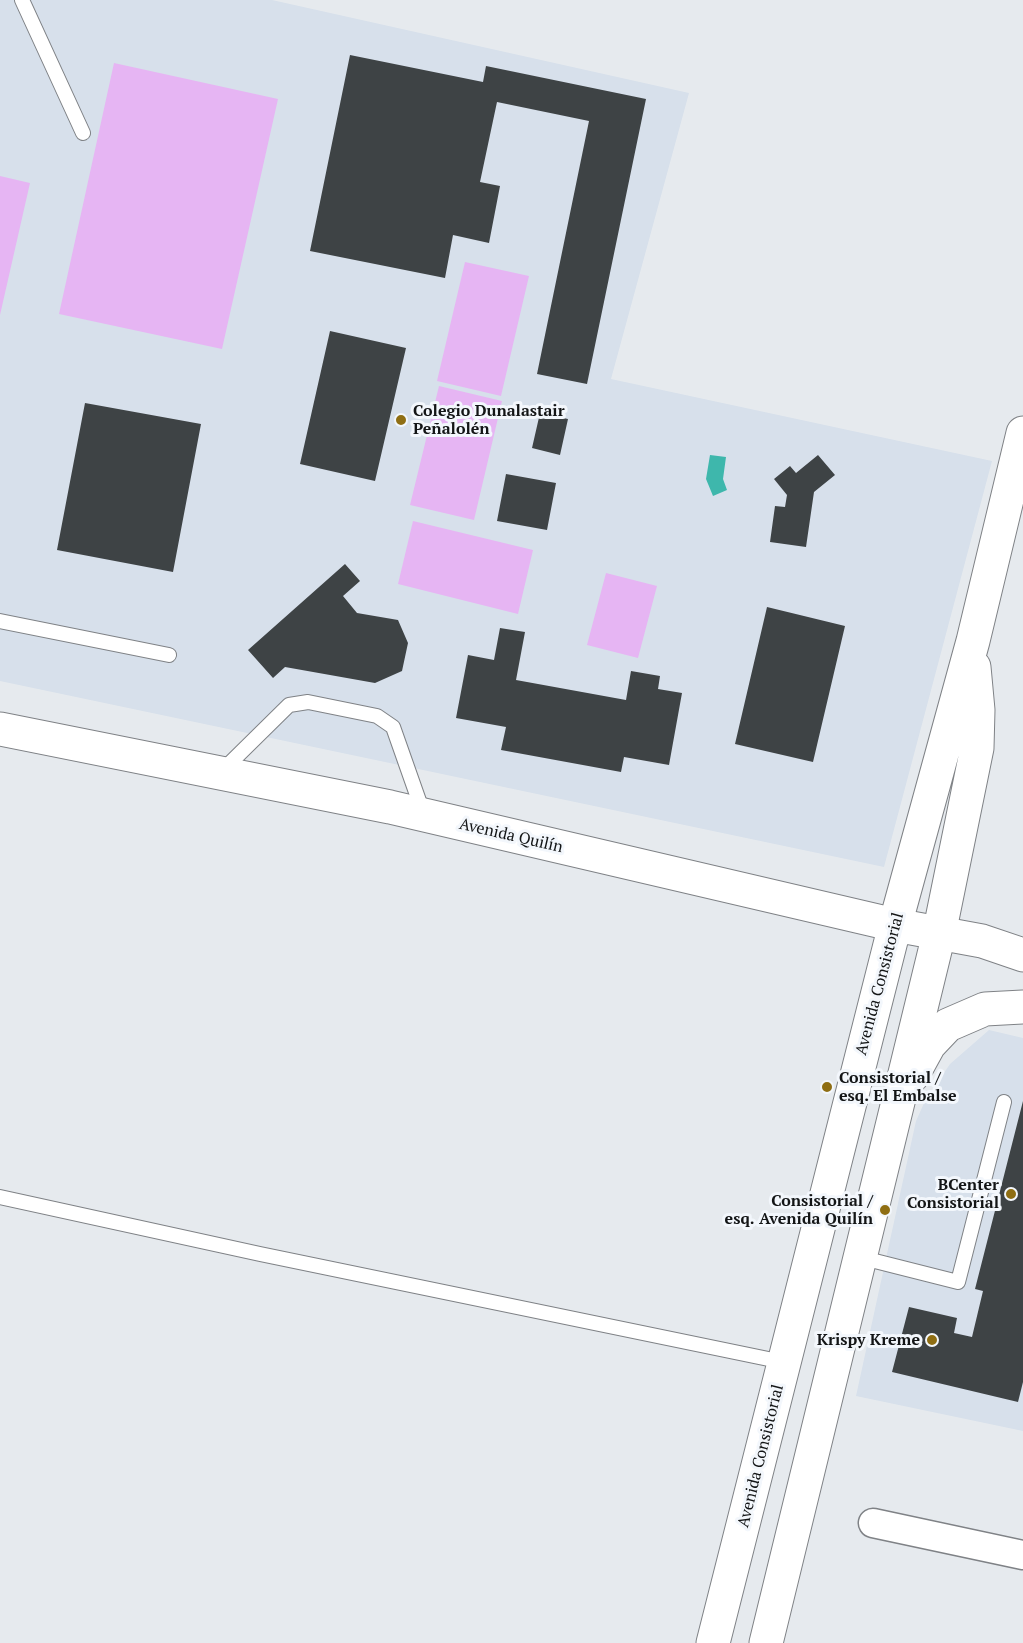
<!DOCTYPE html>
<meta charset="utf-8">
<style>
body{margin:0}
canvas{display:block;background:#e6eaee}
</style>
<canvas width="1023" height="1643"></canvas>
<script>
const g = document.querySelector('canvas').getContext('2d');
g.lineJoin = 'round';
function fill(path, color) { g.fillStyle = color; g.fill(path, 'evenodd'); }
const poly = rows => new Path2D(rows.map(r => 'M' + r).join(''));
function stroke(path, color, width, dash) { g.strokeStyle = color; g.lineWidth = width; g.lineCap = dash ? 'butt' : 'round'; g.setLineDash(dash || []); g.stroke(path); }
function write(font, color, halo, rows, align = 'center') {
  g.font = font + ' "PT Serif",serif'; g.lineWidth = 6; g.setLineDash([]); g.textBaseline = 'middle'; g.strokeStyle = halo; g.fillStyle = color; for (const [text, x, y, turn = 0] of rows) {
    g.save(); g.translate(x, y); g.rotate((+turn || 0) * Math.PI / 180); g.textAlign = isNaN(turn) ? turn : align; if (halo) g.strokeText(text, 0, 0); g.fillText(text, 0, 0); g.restore();
  }
}
fill(poly([
 [0,0,272,0,689,93,611,379,992,461,884,867,0,681],
 [989,1030,1023,1038,1023,1431,856,1396,916,1121,925,1101,950,1064]
]), '#d7e0eb');
fill(poly([
 [114,63,278,99,222,349,59,314],
 [0,176,30,183,0,315],
 [465,262,529,276,501,396,437,381],
 [439,386,502,401,474,520,410,505],
 [413,521,533,550,518,614,398,584],
 [606,573,657,586,638,658,587,645]
]), '#e6b5f3');
fill(poly([
 [710,455,726,457,723,479,727,490,713,496,706,479]
]), '#3eb7ac');
fill(poly([
 [350,55,483,82,486,66,646,99,587,384,537,374,589,121,497,102,480,182,500,186,489,243,453,235,445,278,310,251],
 [330,331,406,348,375,481,300,464],
 [85,403,201,424,173,572,57,550],
 [540,413,568,419,560,455,532,448],
 [818,455,835,475,814,492,806,547,770,542,775,506,785,507,787,495,774,479,790,466,796,473],
 [506,474,556,483,547,530,497,521],
 [345,564,360,581,343,596,357,613,398,620,408,643,402,671,375,683,285,667,273,678,248,650],
 [767,607,845,626,813,762,735,744],
 [500,628,525,632,516,680,626,700,631,671,660,676,658,689,682,693,669,765,624,757,621,772,501,750,506,727,456,718,468,655,494,660],
 [1023,1101,1023,1382,1018,1402,892,1372,909,1307,957,1318,954,1333,972,1337,983,1291,975,1289]
]), '#3e4345');
const service = poly([
 [22,0,83,133],
 [0,621,169,655],
 [222,771,289,705,308,702,377,716,393,727,424,815],
 [0,1197,260,1254,783,1362],
 [859,1257,958,1282,1004,1102]
]);
const minor = poly([
 [873,1523,1023,1555]
]);
const tertiary = poly([
 [0,729,390,807,895,925,973,641,1023,433],
 [939,934,977,748,978,710,974,667]
]);
const secondary = poly([
 [912,1076,929,1045,948,1025,985,1009,1023,1007],
 [713,1643,895,925,982,941,1023,955],
 [766,1643,939,934]
]);
stroke(service, '#7f8286', 16);
stroke(minor, '#7f8286', 31);
stroke(tertiary, '#7f8286', 35);
stroke(secondary, '#7f8286', 35);
stroke(service, '#fff', 14);
stroke(minor, '#fff', 28);
stroke(tertiary, '#fff', 33);
stroke(secondary, '#fff', 33);
for (const [x, y, r, color] of [
 [401,420,6,"#8f6e13"],
 [827,1087,6,"#8f6e13"],
 [1011,1194,6,"#8f6e13"],
 [885,1210,6,"#8f6e13"],
 [932,1340,6,"#8f6e13"]
]) { const dot = new Path2D(); dot.arc(x, y, r, 0, 2 * Math.PI); g.fillStyle = color; g.fill(dot); stroke(dot, '#f3f7fc', 2); }
write('bold 16px', '#131516', '#f3f7fc', [
 ["Colegio Dunalastair",413,411,"left"],
 ["Peñalolén",413,429,"left"],
 ["Consistorial /",839,1078,"left"],
 ["esq. El Embalse",839,1096,"left"],
 ["BCenter",999,1185],
 ["Consistorial",999,1203],
 ["Consistorial /",873,1201],
 ["esq. Avenida Quilín",873,1219],
 ["Krispy Kreme",920,1340]
], 'right');
write('16px', '#131516', '#f3f7fc', [
 ["Avenida Quilín",511,836,13],
 ["Avenida Consistorial",880,984,-75],
 ["Avenida Consistorial",761,1456,-76]
]);
</script>
